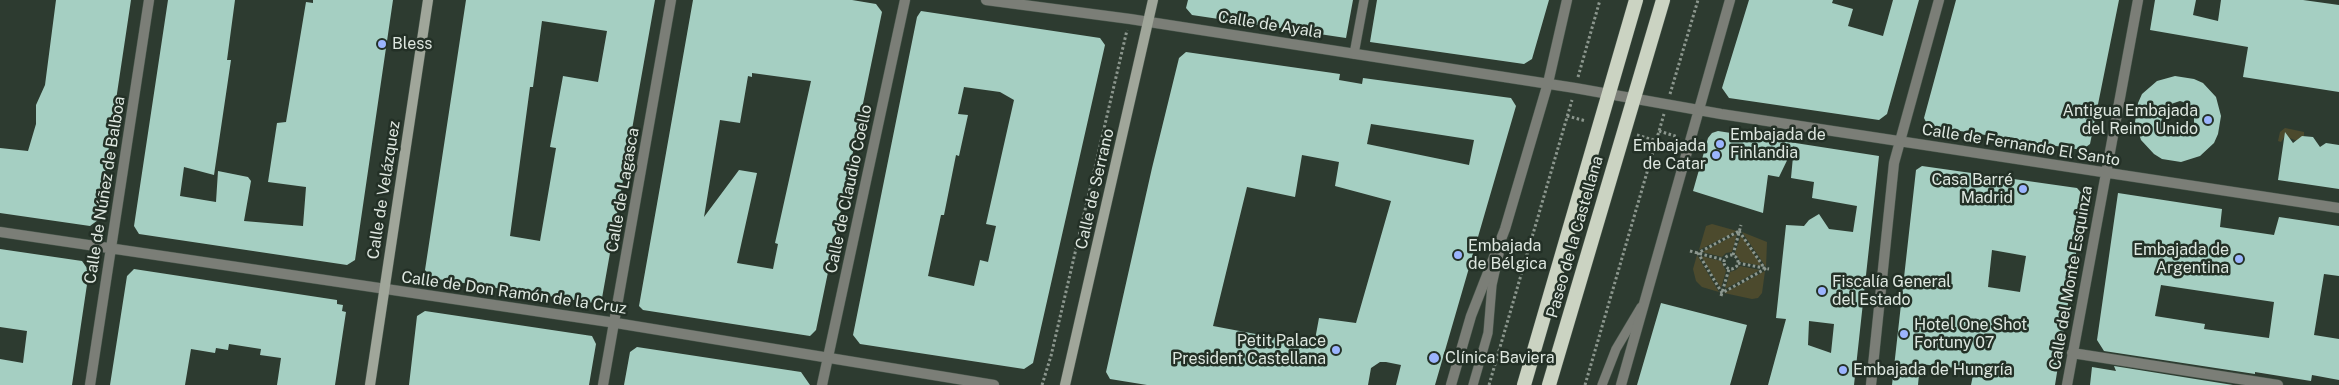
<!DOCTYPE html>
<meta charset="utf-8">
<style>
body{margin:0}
canvas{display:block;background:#2d3b30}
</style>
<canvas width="2339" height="385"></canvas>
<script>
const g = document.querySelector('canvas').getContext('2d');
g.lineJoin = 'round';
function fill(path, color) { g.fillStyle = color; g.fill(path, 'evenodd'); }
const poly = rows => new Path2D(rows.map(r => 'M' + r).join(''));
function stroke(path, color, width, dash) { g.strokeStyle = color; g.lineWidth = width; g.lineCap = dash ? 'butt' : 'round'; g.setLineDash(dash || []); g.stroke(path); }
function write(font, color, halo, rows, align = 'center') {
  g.font = font + ' "Public Sans",sans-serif'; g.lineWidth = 5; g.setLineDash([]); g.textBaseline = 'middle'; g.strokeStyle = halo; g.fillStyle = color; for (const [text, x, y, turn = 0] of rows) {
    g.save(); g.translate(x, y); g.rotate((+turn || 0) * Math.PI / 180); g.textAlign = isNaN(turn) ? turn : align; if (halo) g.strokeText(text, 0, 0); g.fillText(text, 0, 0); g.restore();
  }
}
fill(poly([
 [2285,128,2304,132,2304,136,2297,141,2285,136,2281,142,2278,141,2280,132],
 [1712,224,1737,231,1699,250,1706,226],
 [1742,232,1767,242,1766,267],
 [1737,234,1732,252,1726,253,1722,257,1702,252],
 [1741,235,1762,266,1741,262,1735,253],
 [1697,255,1719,292,1702,287,1696,281,1693,269],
 [1701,256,1721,261,1726,271,1721,288],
 [1740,266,1760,270,1725,289,1730,272,1736,270],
 [1765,271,1762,293,1758,298,1752,299,1724,293]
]), '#4c4a2d');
fill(poly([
 [56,0,131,0,98,220,90,226,0,213,0,148,28,151,36,124,36,105,45,85],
 [168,0,235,0,227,60,231,60,214,175,184,167,180,196,216,202,218,171,248,177,251,181,244,221,303,226,306,187,268,182,277,123,286,122,306,2,313,3,313,0,393,0,355,260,347,265,139,234,134,226],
 [466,0,655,0,602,298,594,303,431,278,425,270],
 [542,21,607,31,598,82,563,76,550,147,556,148,540,241,510,236,530,87,533,87],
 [693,0,852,0,876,4,882,12,816,330,810,336,643,310,639,306],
 [752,73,811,81,775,243,778,244,773,269,737,263,757,173,739,170,704,217,720,120,740,123,748,76,752,77],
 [1188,0,1353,0,1346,38,1192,15,1186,8],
 [1377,0,1549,0,1532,59,1524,64,1370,42],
 [1749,0,1833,0,1832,3,1853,9,1848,26,1883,36,1893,0,1919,0,1887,114,1879,120,1729,98,1722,88],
 [1956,0,2119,0,2090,144,2082,150,1928,126,1924,118],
 [2155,0,2196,0,2193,15,2218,21,2221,0,2303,0,2339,5,2339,92,2243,77,2248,47,2150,30],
 [921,11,1100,38,1105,45,1033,363,1024,369,860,344,853,335,917,17],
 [964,87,1000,92,1014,100,986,224,996,226,988,262,980,260,974,286,928,276,941,215,944,215,956,155,959,156,968,115,958,114],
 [1186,52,1340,74,1339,80,1362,84,1363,78,1511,98,1516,106,1435,385,1396,385,1401,365,1386,362,1380,362,1371,368,1368,385,1147,385,1110,379,1106,372,1152,168,1179,58],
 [1371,124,1474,140,1469,165,1367,144],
 [1302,155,1339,162,1335,186,1391,201,1356,323,1319,318,1314,345,1213,326,1247,187,1295,197],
 [2175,76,2194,79,2203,83,2216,97,2221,116,2218,134,2214,143,2200,156,2181,162,2162,159,2154,154,2141,140,2135,122,2138,103,2142,94,2157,81],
 [2180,101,2186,103,2194,112,2194,125,2186,134,2173,135,2163,128,2161,115,2168,105],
 [1718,131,1879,156,1854,385,1768,385,1786,319,1776,318,1786,225,1804,226,1809,220,1819,214,1829,229,1853,232,1857,206,1812,198,1814,182,1791,178,1794,146,1779,177,1768,175,1763,213,1693,191,1708,138,1712,133],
 [1809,321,1834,324,1831,353,1808,345],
 [2285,132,2293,143,2302,136,2313,137,2320,147,2326,143,2339,145,2339,189,2278,180],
 [1922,166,2077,188,2085,197,2055,385,1971,385,1974,370,1920,364,1918,385,1892,385,1916,170],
 [1992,250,2026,256,2020,292,1988,287],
 [2118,193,2222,209,2220,227,2274,235,2279,217,2339,226,2339,276,2324,274,2314,335,2339,339,2339,380,2312,375,2311,381,2255,372,2255,374,2104,351,2097,340],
 [2161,285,2274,302,2269,338,2204,329,2205,324,2155,316],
 [0,249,82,261,89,271,72,385,0,385,0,359,23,363,27,331,0,327],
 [134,269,337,300,337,304,343,305,342,311,346,312,335,385,277,385,281,358,260,355,261,349,229,344,228,350,216,348,215,353,191,349,185,385,110,385,127,276],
 [1661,303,1747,325,1730,385,1637,385],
 [425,311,592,336,596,344,589,385,409,385,417,316],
 [637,347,801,372,810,385,624,385,630,352],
 [2114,366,2233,385,2090,385,2092,367,2116,371]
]), '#a5cfc2');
const service = poly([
 [1354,54,1364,0],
 [1473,385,1488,333,1492,285,1499,254],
 [1602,385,1616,349,1641,307]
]);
const minor = poly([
 [986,0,1130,19,1575,88,1721,114,2339,208],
 [0,232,616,323,994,385],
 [2072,353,2278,385],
 [90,385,149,0],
 [603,385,671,0],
 [822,385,905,0],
 [1451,385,1471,316,1505,229,1548,83,1567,0],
 [1621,385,1730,0],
 [1871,385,1894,163,1939,0],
 [2067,385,2138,0]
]);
const secondary = poly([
 [370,385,428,0],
 [1065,385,1153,0]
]);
const trunk = poly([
 [1524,385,1636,0],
 [1549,385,1663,0]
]);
stroke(service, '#49574c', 10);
stroke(minor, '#49574c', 11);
stroke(secondary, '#49574c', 11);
stroke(trunk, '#49574c', 15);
stroke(poly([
 [1578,77,1600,0],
 [1670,94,1698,0],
 [1567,116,1586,121],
 [1659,131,1678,137],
 [1637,135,1657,141],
 [1739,231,1765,269,1722,293,1698,253,1739,231],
 [1690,251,1724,260],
 '1724 262a7 7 0 1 1 14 0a7 7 0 1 1-14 0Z',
 [1733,255,1741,225],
 [1738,263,1769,269],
 [1721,296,1729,269],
 [1042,385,1051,356,1127,30],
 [1489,385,1572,100],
 [1585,385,1664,114]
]), '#8c978e', 3, [2.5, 2.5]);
stroke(service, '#7b7e77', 9);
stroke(minor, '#7b7e77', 10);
stroke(secondary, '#a0a69a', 10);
stroke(trunk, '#cbd3c2', 14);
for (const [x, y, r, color] of [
 [382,44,5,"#9bb4fd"],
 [2208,120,5,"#9bb4fd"],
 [1720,144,5,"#9bb4fd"],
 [1716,155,5,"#9bb4fd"],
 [2023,189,5,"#9bb4fd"],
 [1458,255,5,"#9bb4fd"],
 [2239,259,5,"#9bb4fd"],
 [1822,291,5,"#9bb4fd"],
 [1904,334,5,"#9bb4fd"],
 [1336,350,5,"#9bb4fd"],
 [1434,358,6,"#9bb4fd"],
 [1843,370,5,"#9bb4fd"]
]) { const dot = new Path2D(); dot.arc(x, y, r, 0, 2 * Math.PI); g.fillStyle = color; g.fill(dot); stroke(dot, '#233026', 2); }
write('16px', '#dee7e0', '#233026', [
 ["Calle de Ayala",1270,25,9],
 ["Calle de Fernando El Santo",2021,145,9],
 ["Calle de Claudio Coello",849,189,-78],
 ["Calle de Serrano",1095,189,-77],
 ["Calle de Núñez de Balboa",105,190,-81],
 ["Calle de Velázquez",384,190,-81],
 ["Calle de Lagasca",623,190,-80],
 ["Paseo de la Castellana",1575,237,-74],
 ["Calle del Monte Esquinza",2071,278,-80],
 ["Calle de Don Ramón de la Cruz",514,293,8]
]);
write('16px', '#dee7e0', '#233026', [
 ["Bless",392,44],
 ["Antigua Embajada",2198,111,"right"],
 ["del Reino Unido",2198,129,"right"],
 ["Embajada de",1730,135],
 ["Finlandia",1730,153],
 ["Embajada",1706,146,"right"],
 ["de Catar",1706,164,"right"],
 ["Casa Barré",2013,180,"right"],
 ["Madrid",2013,198,"right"],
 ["Embajada",1468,246],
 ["de Bélgica",1468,264],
 ["Embajada de",2229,250,"right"],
 ["Argentina",2229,268,"right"],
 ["Fiscalía General",1832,282],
 ["del Estado",1832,300],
 ["Hotel One Shot",1914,325],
 ["Fortuny 07",1914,343],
 ["Petit Palace",1326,341,"right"],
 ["President Castellana",1326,359,"right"],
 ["Clínica Baviera",1445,358],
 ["Embajada de Hungría",1853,370]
], 'left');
</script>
